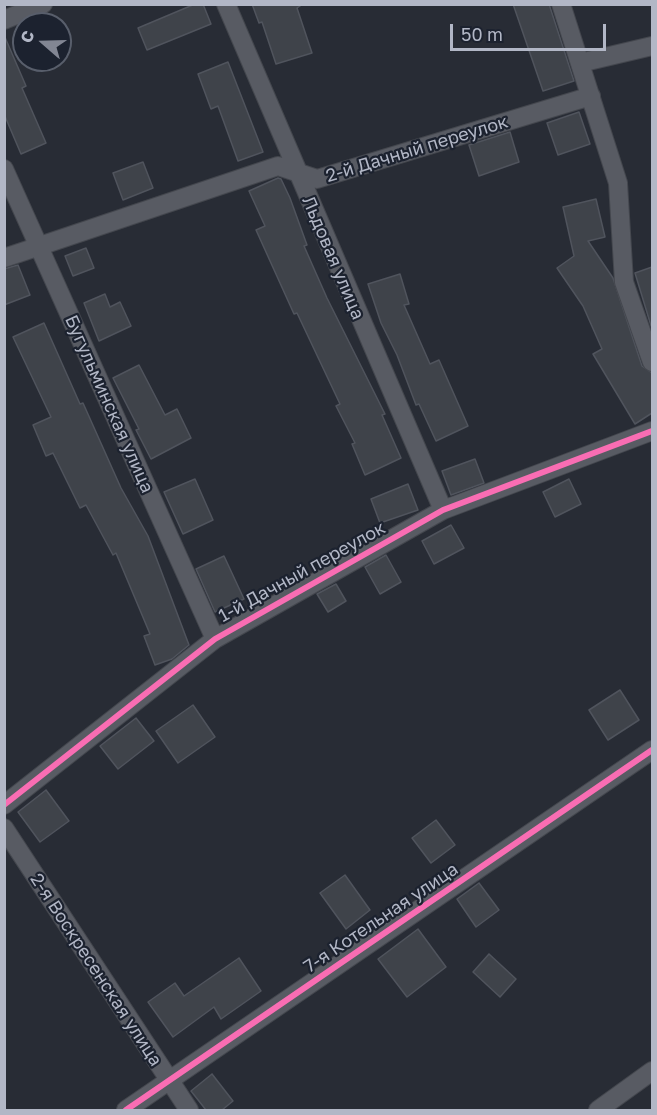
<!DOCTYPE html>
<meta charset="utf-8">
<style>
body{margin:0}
#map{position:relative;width:657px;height:1115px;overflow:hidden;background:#282c35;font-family:"Golos Text",sans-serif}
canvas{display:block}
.frame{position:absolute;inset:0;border:6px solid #b2b7c6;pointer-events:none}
.north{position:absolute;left:12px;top:12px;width:60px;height:60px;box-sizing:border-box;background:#1c222f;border:2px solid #585e6b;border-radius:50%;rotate:290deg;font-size:16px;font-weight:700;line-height:24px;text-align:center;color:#b2b7c6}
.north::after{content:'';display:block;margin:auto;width:21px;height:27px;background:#828693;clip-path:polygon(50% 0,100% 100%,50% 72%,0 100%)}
.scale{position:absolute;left:450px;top:24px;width:156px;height:27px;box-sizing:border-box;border:3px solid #b2b7c6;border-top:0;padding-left:8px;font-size:18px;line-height:21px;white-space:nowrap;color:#b2b7c6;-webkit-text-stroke:4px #1c222f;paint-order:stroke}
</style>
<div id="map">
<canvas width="657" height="1115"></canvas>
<div class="frame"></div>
<div class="north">С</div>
<div class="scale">50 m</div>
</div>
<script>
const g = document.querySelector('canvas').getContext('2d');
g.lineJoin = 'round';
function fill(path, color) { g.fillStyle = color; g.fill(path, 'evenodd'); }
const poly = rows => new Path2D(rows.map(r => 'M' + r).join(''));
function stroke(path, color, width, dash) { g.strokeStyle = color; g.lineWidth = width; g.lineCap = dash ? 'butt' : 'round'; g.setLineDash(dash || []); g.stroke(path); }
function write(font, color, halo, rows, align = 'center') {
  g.font = font + ' "Golos Text",sans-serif'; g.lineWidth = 4.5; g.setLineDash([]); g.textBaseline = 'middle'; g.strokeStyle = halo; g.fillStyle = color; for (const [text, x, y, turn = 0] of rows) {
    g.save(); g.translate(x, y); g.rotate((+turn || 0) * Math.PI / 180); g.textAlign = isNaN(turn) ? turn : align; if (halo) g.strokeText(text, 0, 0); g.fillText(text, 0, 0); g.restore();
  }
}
const building = poly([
 [195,4,203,4,211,24,147,50,138,28,195,4],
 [252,4,303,4,297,8,312,53,276,64,262,22,259,23,252,4],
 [513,4,549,4,574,81,543,91,513,4],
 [4,35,26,86,22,88,46,143,21,154,4,114,4,35],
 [228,62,263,152,238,161,218,106,211,109,198,74,228,62],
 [579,112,590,144,558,155,547,123,579,112],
 [510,132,519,162,479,176,469,145,510,132],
 [143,162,153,188,123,200,113,173,143,162],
 [278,178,281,179,290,198,307,245,304,246,327,298,385,414,382,415,401,458,365,475,352,444,355,443,336,406,340,404,297,313,294,314,256,230,265,226,249,191,278,178],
 [596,199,605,237,588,241,613,278,642,366,652,373,652,413,635,424,593,354,602,349,583,306,557,268,574,256,563,207,596,199],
 [86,248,94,268,73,276,65,256,86,248],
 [18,265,30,295,4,305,4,269,18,265],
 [652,267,652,329,635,273,652,267],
 [400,274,409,304,404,305,430,364,439,360,468,426,436,441,419,404,416,405,397,355,381,323,368,284,400,274],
 [105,294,110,307,120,302,131,326,99,341,84,303,105,294],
 [44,323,80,404,83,403,121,488,148,536,189,645,172,659,155,665,144,636,150,634,116,553,113,555,86,505,80,508,53,453,46,456,33,425,51,417,13,337,44,323],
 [139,365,165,415,177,409,191,438,151,459,136,430,139,429,113,378,139,365],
 [475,459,484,483,451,495,442,471,475,459],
 [195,479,213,520,183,534,164,492,195,479],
 [569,479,581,504,555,517,543,492,569,479],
 [408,484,418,510,380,523,371,499,408,484],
 [451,525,464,548,434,564,422,541,451,525],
 [386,555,401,582,380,594,365,567,386,555],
 [224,556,244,599,215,612,196,569,224,556],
 [336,584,346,601,328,612,317,594,336,584],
 [620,690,639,720,608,740,589,710,620,690],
 [193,705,215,737,178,763,156,731,193,705],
 [136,718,154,741,118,769,100,746,136,718],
 [46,790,69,821,40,842,18,812,46,790],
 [436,820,455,845,431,863,412,838,436,820],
 [345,875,370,910,346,929,320,893,345,875],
 [479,883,499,910,476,927,457,899,479,883],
 [418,929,446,967,407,997,378,959,418,929],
 [489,954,516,979,500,997,473,972,489,954],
 [239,958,261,991,221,1019,214,1007,173,1037,148,1002,175,983,184,996,239,958],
 [212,1074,233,1101,222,1110,206,1110,191,1091,212,1074]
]);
fill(building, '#3f434a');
stroke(building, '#50545d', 1.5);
const minor = poly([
 [226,4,443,510],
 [561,4,618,183,624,282,652,362],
 [4,20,43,4],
 [580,63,652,46],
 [4,169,215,639],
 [4,258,278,166,317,179,591,96],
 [4,805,215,639,443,510,652,431],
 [4,828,189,1110],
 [126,1110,652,750],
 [598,1110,652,1071]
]);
stroke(minor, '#44474e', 20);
stroke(minor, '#585b63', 18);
stroke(poly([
 [4,805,215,639,443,510,652,431],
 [126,1110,652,750]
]), '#f96db3', 6);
write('18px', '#b2b7c6', '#1c222f', [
 ["2-й Дачный переулок",417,149,-17],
 ["Льдовая улица",333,258,67],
 ["Бугульминская улица",109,404,66],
 ["1-й Дачный переулок",302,572,-29],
 ["7-я Котельная улица",381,918,-34],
 ["2-я Воскресенская улица",96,970,57]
]);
</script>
